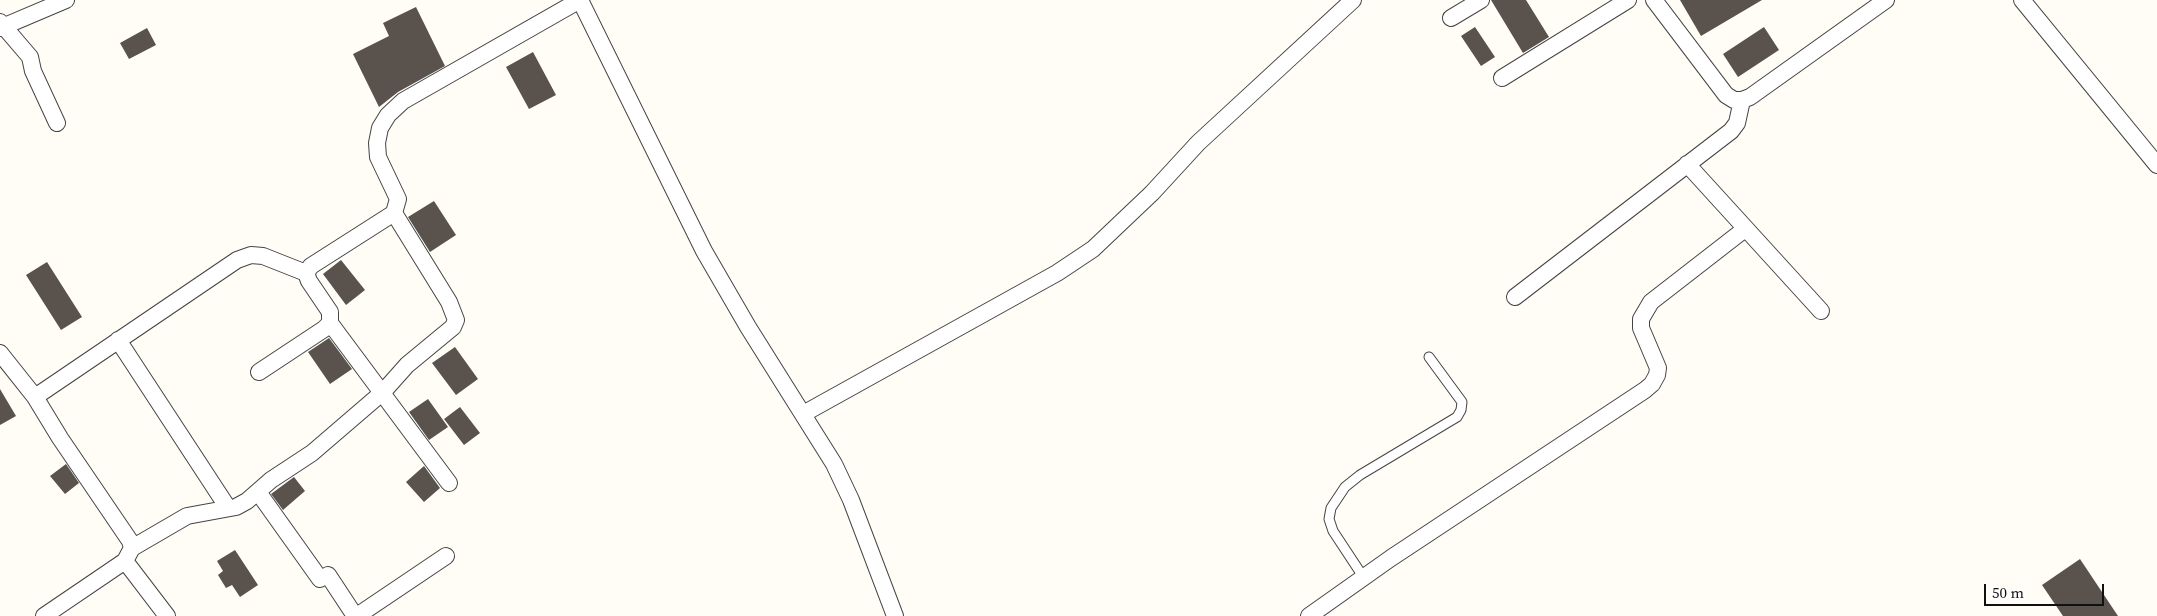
<!DOCTYPE html>
<style>
body{margin:0}
#map{position:relative;width:2157px;height:616px;overflow:hidden;background:#fffdf5;font-family:"Source Serif 4",serif}
canvas{display:block}
.scale{position:absolute;left:1984px;top:584px;width:120px;height:22px;box-sizing:border-box;border:2px solid #111;border-top:0;padding-left:6px;font-size:15px;line-height:18px;white-space:nowrap;color:#111;-webkit-text-stroke:4px #fff;paint-order:stroke}
</style>
<div id="map">
<canvas width="2157" height="616"></canvas>
<div class="scale">50 m</div>
</div>
<script>
const g = document.querySelector('canvas').getContext('2d');
g.lineJoin = 'round';
function fill(path, color) { g.fillStyle = color; g.fill(path, 'evenodd'); }
const poly = rows => new Path2D(rows.map(r => 'M' + r).join(''));
function stroke(path, color, width, dash) { g.strokeStyle = color; g.lineWidth = width; g.lineCap = dash ? 'butt' : 'round'; g.setLineDash(dash || []); g.stroke(path); }
fill(poly([
 [1491,0,1526,0,1549,37,1523,53],
 [1680,0,1762,0,1701,36],
 [416,7,445,66,398,92,379,107,353,54,389,36,383,23],
 [1475,27,1495,57,1481,66,1461,36],
 [1764,27,1779,50,1738,77,1723,54],
 [147,28,156,45,129,59,120,43],
 [533,52,556,95,529,109,506,67],
 [434,201,456,235,430,252,408,217],
 [341,260,365,290,346,305,323,274],
 [47,262,82,317,61,330,26,275],
 [329,338,352,369,330,384,308,352],
 [455,347,478,379,456,395,432,363],
 [0,389,16,416,0,425],
 [428,399,448,427,429,440,409,412],
 [460,407,480,433,464,445,444,419],
 [66,464,79,483,65,494,50,476],
 [424,466,440,488,424,502,406,482],
 [294,477,305,491,283,510,271,494],
 [235,550,258,585,240,597,232,585,226,588,218,575,223,571,217,561],
 [2080,559,2118,616,2063,616,2042,585]
]), '#5a524d');
const lane = poly([
 [1364,578,1333,531,1329,519,1331,508,1345,487,1360,475,1457,417,1461,410,1462,402,1429,357]
]);
const street = poly([
 [580,0,704,251,748,327,834,464,851,500,895,616],
 [1654,0,1726,95,1734,100,1742,100,1750,97,1886,0],
 [2022,0,2157,165],
 [1451,18,1481,0],
 [0,22,30,57,33,71,57,123],
 [0,28,66,0],
 [1502,78,1628,0],
 [1687,164,1821,311],
 [1515,297,1731,131,1737,123,1742,100],
 [330,323,449,483],
 [118,340,228,508],
 [0,353,35,397,60,438,130,541,132,548,125,561,44,616],
 [259,372,324,329,330,323,330,312,309,281,306,273,311,266,394,213,398,199,378,157,377,143,380,128,388,115,403,101,580,0],
 [35,397,237,260,251,255,263,256,306,273],
 [803,414,1057,273,1093,249,1152,193,1198,143,1353,0],
 [258,492,320,579],
 [132,548,187,516,236,507,247,501,271,480,312,453,383,392,407,365,453,327,456,320,449,302,394,213],
 [125,561,167,616],
 [328,575,355,616],
 [357,616,446,556],
 [1309,616,1391,558,1645,390,1652,384,1657,375,1658,368,1641,328,1641,319,1651,302,1745,229]
]);
stroke(lane, '#444', 11);
stroke(street, '#444', 18);
stroke(lane, '#fff', 9);
stroke(street, '#fff', 16);
</script>
